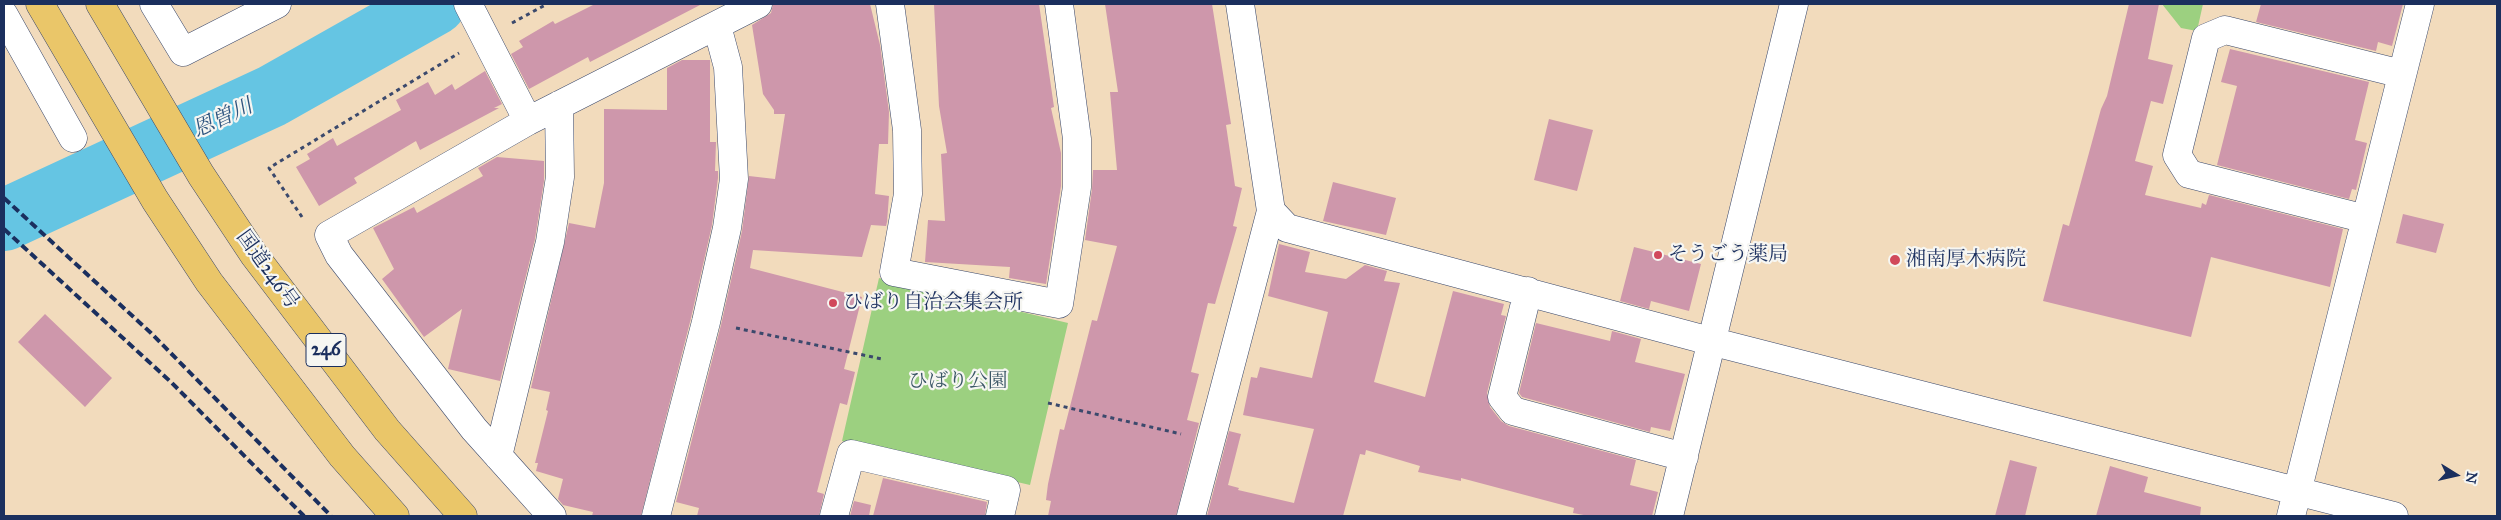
<!DOCTYPE html>
<meta charset="utf-8">
<style>
body{margin:0}
#map{position:relative;width:2501px;height:520px;overflow:hidden;background:#f2dbbc;font-family:"IM FELL Great Primer",serif}
canvas{display:block}
.frame{position:absolute;inset:0;border:5px solid #1b2f5e;pointer-events:none}
.north{position:absolute;left:2431px;top:450px;width:50px;height:50px;-webkit-text-stroke:4px #f6f6f2;paint-order:stroke;rotate:100deg;font-size:14px;font-weight:700;line-height:20px;text-align:center;color:#1b2f5e}
.north::after{content:'';display:block;margin:auto;width:18px;height:22px;background:#1b2f5e;clip-path:polygon(50% 0,100% 100%,50% 72%,0 100%)}
</style>
<div id="map">
<canvas width="2501" height="520"></canvas>
<div class="frame"></div>
<div class="north">N</div>
</div>
<script>
const g = document.querySelector('canvas').getContext('2d');
g.lineJoin = 'round';
function fill(path, color) { g.fillStyle = color; g.fill(path, 'evenodd'); }
const poly = rows => new Path2D(rows.map(r => 'M' + r).join(''));
function stroke(path, color, width, dash) { g.strokeStyle = color; g.lineWidth = width; g.lineCap = dash ? 'butt' : 'round'; g.setLineDash(dash || []); g.stroke(path); }
function write(font, color, halo, rows, align = 'center') {
  g.font = font + ' "IM FELL Great Primer","Noto Serif JP",serif'; g.lineWidth = 4.5; g.setLineDash([]); g.textBaseline = 'middle'; g.strokeStyle = halo; g.fillStyle = color; for (const [text, x, y, turn = 0] of rows) {
    g.save(); g.translate(x, y); g.rotate((+turn || 0) * Math.PI / 180); g.textAlign = isNaN(turn) ? turn : align; if (halo) g.strokeText(text, 0, 0); g.fillText(text, 0, 0); g.restore();
  }
}
fill(poly([
 [2162,4,2203,4,2197,31,2181,28],
 [879,278,1068,323,1030,485,842,441]
]), '#9cd080');
stroke(poly([
 [4,220,272,96,435,4]
]), '#65c5e3', 62);
fill(poly([
 [595,4,702,4,590,62,588,57,529,89,511,54,523,47,519,41,553,21,555,24],
 [773,4,870,4,880,45,889,112,888,144,879,144,875,194,889,196,887,222,886,226,871,225,862,257,753,250,750,268,862,297,844,369,855,372,847,405,840,403,817,492,824,494,819,516,697,516,699,508,676,502,721,325,742,231,749,176,775,179,785,114,774,114,774,110,763,94,752,25,771,13],
 [934,4,1039,4,1054,107,1051,108,1061,153,1061,186,1046,284,1009,278,1010,267,925,262,928,220,945,221,941,154,947,153,939,106],
 [1105,4,1212,4,1231,124,1226,125,1235,186,1242,188,1233,226,1237,227,1215,304,1208,303,1191,372,1199,374,1187,420,1199,423,1176,516,1048,516,1051,501,1046,500,1048,484,1060,429,1064,430,1092,320,1097,321,1117,246,1085,240,1092,189,1093,170,1117,170,1110,92,1118,92],
 [2129,4,2159,4,2148,59,2173,65,2163,104,2151,101,2135,161,2153,166,2145,195,2201,208,2202,203,2206,205,2209,195,2343,229,2330,287,2211,257,2191,337,2043,301,2063,224,2069,226,2101,109,2107,96],
 [2261,4,2403,4,2392,46,2378,42,2376,51,2256,22],
 [2230,49,2369,82,2355,140,2367,143,2356,190,2352,189,2349,199,2217,165,2237,86,2221,82],
 [682,60,710,60,710,142,716,142,715,171,718,171,718,178,712,225,691,318,641,516,592,516,593,512,563,505,558,499,563,479,536,471,538,463,535,463,548,411,546,410,550,392,531,388,569,223,595,228,604,183,604,109,667,110,667,68],
 [485,71,502,104,494,108,499,108,420,150,416,141,354,178,357,183,319,206,296,167,310,159,307,154,333,138,337,146,401,110,396,100,428,82,435,95,452,84,455,90],
 [1549,119,1593,130,1577,191,1534,180],
 [497,157,544,161,544,181,535,239,500,381,448,369,462,309,424,337,382,279,394,269,373,228,414,207,417,213,483,176,478,168],
 [1333,182,1396,198,1386,235,1323,221],
 [2403,214,2444,224,2436,253,2396,243],
 [1279,244,1310,252,1305,272,1346,279,1365,265,1387,271,1384,281,1400,283,1374,382,1425,397,1453,291,1504,304,1501,315,1506,316,1487,393,1490,407,1501,421,1509,426,1636,460,1630,485,1658,492,1652,516,1589,516,1573,513,1574,508,1461,478,1461,481,1418,472,1420,466,1366,450,1365,455,1360,454,1343,516,1207,516,1229,431,1241,434,1228,485,1239,488,1238,490,1294,503,1314,429,1243,415,1251,377,1257,378,1260,367,1312,378,1328,312,1268,296],
 [1634,247,1701,264,1689,311,1651,301,1649,309,1620,301],
 [45,314,112,378,85,407,18,342],
 [1536,323,1610,341,1612,331,1641,339,1635,362,1685,374,1670,431,1651,427,1650,432,1522,397,1519,393],
 [2010,460,2037,467,2025,516,1995,516],
 [2110,466,2148,477,2144,492,2201,507,2200,516,2096,516],
 [883,478,987,502,985,516,873,516],
 [854,501,871,505,869,516,850,516]
]), '#ce97ab');
const minor = poly([
 [154,4,183,52,277,4],
 [468,4,528,121],
 [890,4,907,130,908,194,894,272,1059,304,1077,187,1077,139,1059,4],
 [4,15,73,138],
 [1271,211,1287,228,1710,341,2394,516],
 [2366,219,2189,174,2177,155,2206,38,2225,30,2402,74],
 [1528,291,1502,397,1513,411,1684,457],
 [498,456,550,242,560,177,559,105],
 [552,516,474,429,339,255,329,235,528,121,758,4],
 [656,516,706,322,727,228,734,179,728,67,717,26],
 [834,516,851,454,1006,490,1000,516],
 [1191,516,1271,211,1240,4],
 [1669,516,1794,4],
 [2291,516,2420,4]
]);
const highway = poly([
 [40,4,155,200,209,282,342,456,395,516],
 [100,4,201,175,254,255,387,430,463,516]
]);
stroke(minor, '#3b496c', 29);
stroke(highway, '#3b496c', 29);
stroke(poly([
 [512,23,547,4],
 [302,217,269,168,459,53],
 [736,328,882,359],
 [1048,403,1181,434]
]), '#3b496c', 3, [4, 4]);
stroke(minor, '#fff', 28);
stroke(highway, '#eac669', 28);
stroke(poly([
 [4,198,151,333,331,516],
 [4,229,172,383,304,516]
]), '#1b2f5e', 4, [8, 4]);
for (const [x, y, r, color] of [
 [1658,255,5,"#d1495b"],
 [1895,260,6,"#d1495b"],
 [833,303,5,"#d1495b"]
]) { const dot = new Path2D(); dot.arc(x, y, r, 0, 2 * Math.PI); g.fillStyle = color; g.fill(dot); stroke(dot, '#f6f6f2', 2); }
for (const [x, y, w] of [
 [326,350,40]
]) { const box = new Path2D(); box.roundRect(x - w / 2, y - 16.5, w, 33, 4); g.fillStyle = '#f6f6f2'; g.fill(box); stroke(box, '#1b2f5e', 1); }
write('bold 19px', '#1b2f5e', null, [
 ["246",326,350]
]);
write('20px', '#1b2f5e', '#f6f6f2', [
 ["そうごう薬局",1668,255],
 ["湘南厚木病院",1906,260],
 ["ひばり自治会集会所",843,303]
], 'left');
write('20px', '#1b2f5e', '#f6f6f2', [
 ["国道246号",267,270,54]
]);
write('20px', '#3b5766', '#f6f6f2', [
 ["ひばり公園",958,382]
]);
write('italic 21px', '#2e547f', '#f6f6f2', [
 ["恩曽川",223,119,-25]
]);
</script>
